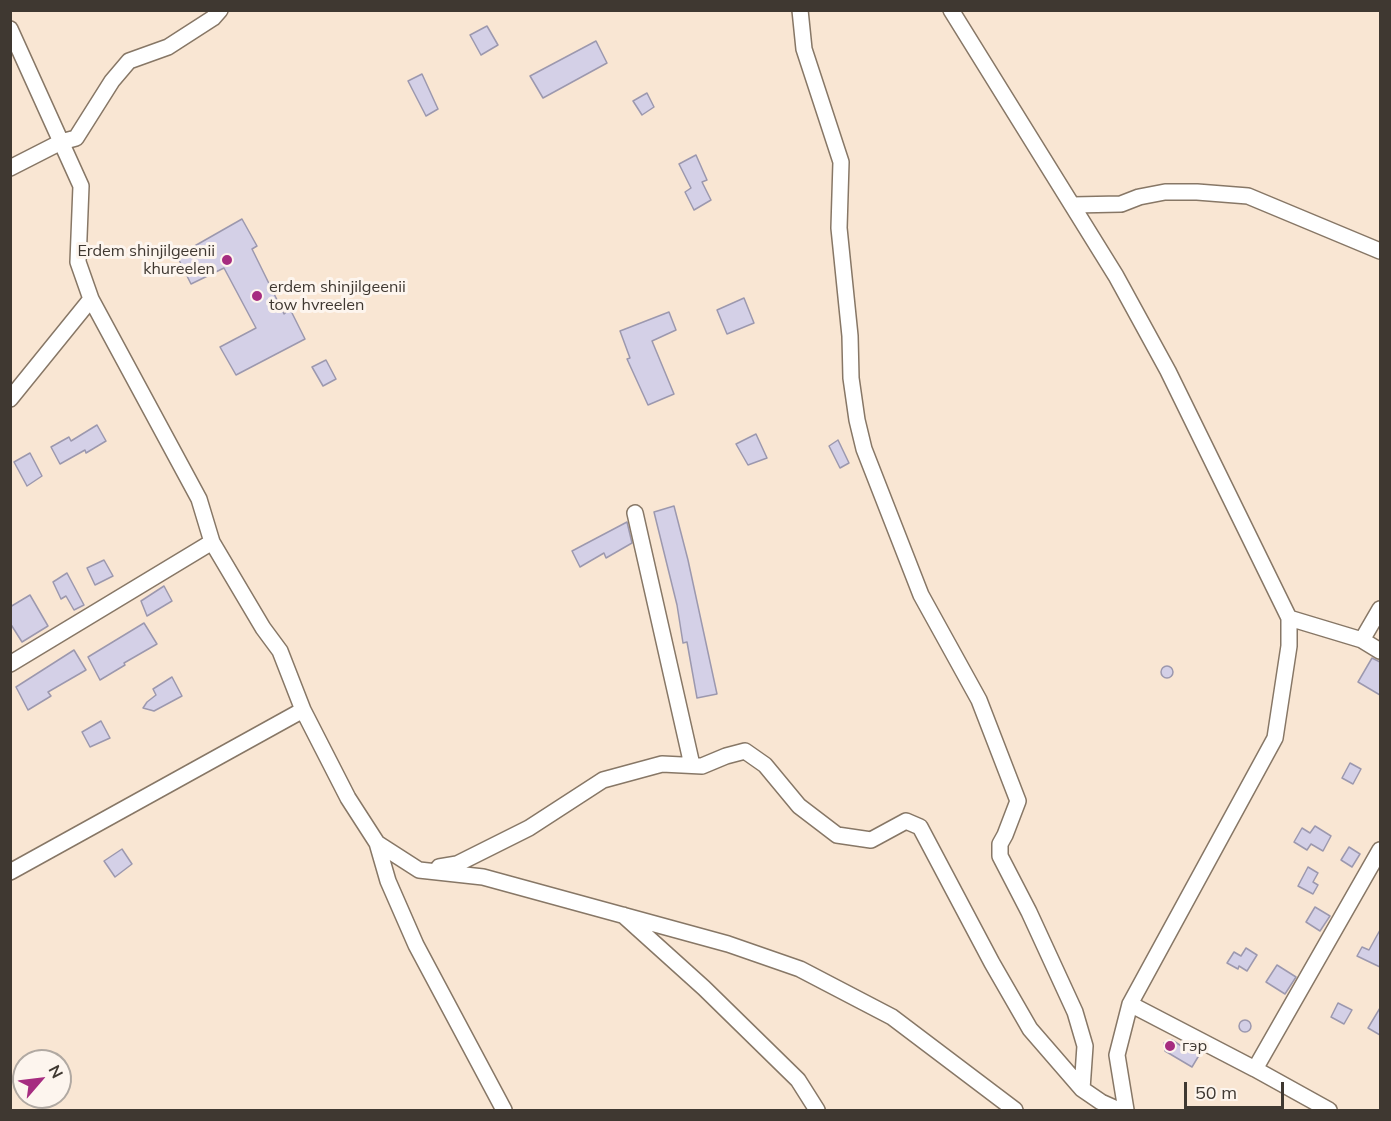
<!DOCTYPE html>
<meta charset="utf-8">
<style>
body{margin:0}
#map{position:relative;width:1391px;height:1121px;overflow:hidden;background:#f9e6d3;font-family:Mulish,sans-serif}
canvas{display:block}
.frame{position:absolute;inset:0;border:12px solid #3f3831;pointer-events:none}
.north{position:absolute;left:12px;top:1049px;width:60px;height:60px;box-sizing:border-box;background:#fdf5ee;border:2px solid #b1a9a2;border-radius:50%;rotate:62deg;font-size:16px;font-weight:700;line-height:24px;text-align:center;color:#3f3831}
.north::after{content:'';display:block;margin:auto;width:21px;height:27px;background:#a62c80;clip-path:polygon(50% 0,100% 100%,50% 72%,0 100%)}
.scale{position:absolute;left:1184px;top:1082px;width:100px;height:27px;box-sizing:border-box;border:3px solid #3f3831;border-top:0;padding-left:8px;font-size:18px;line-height:21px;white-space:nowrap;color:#3f3831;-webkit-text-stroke:4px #fdf5ee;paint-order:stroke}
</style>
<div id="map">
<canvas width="1391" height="1121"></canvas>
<div class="frame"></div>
<div class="north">N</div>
<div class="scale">50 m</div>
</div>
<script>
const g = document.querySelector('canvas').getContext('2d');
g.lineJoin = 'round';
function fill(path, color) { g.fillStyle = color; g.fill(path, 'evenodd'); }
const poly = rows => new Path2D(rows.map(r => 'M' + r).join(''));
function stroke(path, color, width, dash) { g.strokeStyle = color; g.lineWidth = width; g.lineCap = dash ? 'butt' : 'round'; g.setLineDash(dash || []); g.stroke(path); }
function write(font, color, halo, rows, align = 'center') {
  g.font = font + ' Mulish,sans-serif'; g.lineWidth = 6; g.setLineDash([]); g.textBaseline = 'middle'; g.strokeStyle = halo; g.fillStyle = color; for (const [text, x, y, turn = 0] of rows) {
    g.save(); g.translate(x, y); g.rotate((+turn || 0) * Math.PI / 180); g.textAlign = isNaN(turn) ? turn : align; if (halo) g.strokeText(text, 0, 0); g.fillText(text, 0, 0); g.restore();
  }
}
const building = poly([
 [487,26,498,45,481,55,470,35,487,26],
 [596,41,607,63,543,98,530,76,596,41],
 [422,74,438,109,426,116,408,81,422,74],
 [647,93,654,107,642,115,633,101,647,93],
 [696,155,707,180,702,182,711,200,694,210,685,192,691,188,679,164,696,155],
 [242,219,257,246,252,249,284,314,290,309,305,339,236,375,220,347,256,328,224,268,191,284,177,256,242,219],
 [744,298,754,323,727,334,717,310,744,298],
 [669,312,676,330,652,341,674,394,648,405,627,359,630,358,620,331,669,312],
 [326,360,336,379,323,386,312,367,326,360],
 [97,425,106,441,86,453,85,450,60,464,51,447,69,437,71,441,97,425],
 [756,434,767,458,748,465,736,444,756,434],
 [838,440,849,463,840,468,829,446,838,440],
 [30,453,42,476,27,486,14,462,30,453],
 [674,506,688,560,717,694,697,698,687,642,683,643,677,605,654,512,674,506],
 [627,522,632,543,606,558,604,553,580,567,572,551,627,522],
 [104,560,113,576,95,585,87,568,104,560],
 [67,573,84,605,74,610,66,596,61,599,53,582,67,573],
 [164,586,172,601,147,616,141,601,164,586],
 [30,595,48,626,22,642,10,623,10,607,30,595],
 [144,623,157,644,124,663,125,665,100,680,88,657,144,623],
 [74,650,86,670,48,692,51,696,28,710,16,687,74,650],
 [1372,658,1380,662,1380,695,1358,682,1372,658],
 '1161 672a6 6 0 1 1 12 0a6 6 0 1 1-12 0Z',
 [172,677,182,696,154,711,143,708,147,702,156,695,153,689,172,677],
 [101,721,110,738,90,747,82,732,101,721],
 [1350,763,1361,769,1353,784,1342,778,1350,763],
 [1315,826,1331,836,1323,851,1311,844,1307,850,1294,842,1302,828,1310,833,1315,826],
 [1349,847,1360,854,1352,867,1341,860,1349,847],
 [122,849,132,864,115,877,104,861,122,849],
 [1308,867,1318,873,1313,882,1318,885,1313,894,1298,886,1308,867],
 [1315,907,1330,916,1320,931,1306,922,1315,907],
 [1380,930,1380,967,1357,956,1362,947,1369,950,1380,930],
 [1246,948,1257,955,1247,971,1239,966,1238,969,1227,963,1234,952,1241,956,1246,948],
 [1277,965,1296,977,1285,994,1266,982,1277,965],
 [1338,1003,1352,1010,1344,1024,1331,1017,1338,1003],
 [1380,1008,1380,1035,1368,1028,1380,1008],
 '1239 1026a6 6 0 1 1 12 0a6 6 0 1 1-12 0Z',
 [1172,1040,1183,1047,1185,1044,1201,1052,1192,1067,1165,1051,1164,1043,1172,1040]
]);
fill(building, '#d4d0e7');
stroke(building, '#9c98ae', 1.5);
const minor = poly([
 [800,10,804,49,841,162,839,228,850,336,851,378,857,420,864,449,921,595,979,700,1018,801,1005,835,1000,844,1000,856,1029,912,1075,1012,1085,1046,1082,1089],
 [951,10,1116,276,1168,371,1289,618,1289,646,1275,738,1130,1004,1117,1055,1126,1110],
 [10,29,81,186,78,262,91,299,199,499,212,542,263,628,280,651,303,710,348,798,377,843,419,870,483,877,728,944,800,969,892,1017,1015,1110],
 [10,168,61,142,76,138,112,81,129,61,168,47,213,18,220,10],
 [1073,205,1121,204,1139,197,1165,192,1197,192,1248,196,1380,251],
 [10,399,91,299],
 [635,513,692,765],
 [1289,618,1362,640,1380,651],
 [1362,640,1380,609],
 [10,664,212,542],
 [377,843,388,881,416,945,504,1110],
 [439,867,457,864,529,828,603,780,662,764,702,766,726,756,745,751,765,765,799,806,837,835,871,840,906,821,920,827,992,963,1030,1029,1082,1089,1101,1102,1119,1110],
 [10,872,303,710],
 [623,915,704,988,798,1080,817,1110],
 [1130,1004,1255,1069,1329,1110],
 [1255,1069,1380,850]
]);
stroke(minor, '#877766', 18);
stroke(minor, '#fff', 15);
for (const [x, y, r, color] of [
 [227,260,6,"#a62c80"],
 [257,296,6,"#a62c80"],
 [1170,1046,6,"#a62c80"]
]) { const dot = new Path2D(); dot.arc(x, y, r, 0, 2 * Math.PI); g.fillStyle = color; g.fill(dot); stroke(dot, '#fdf5ee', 2); }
write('16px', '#3f3831', '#fdf5ee', [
 ["Erdem shinjilgeenii",215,251,"right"],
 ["khureelen",215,269,"right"],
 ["erdem shinjilgeenii",269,287],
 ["tow hvreelen",269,305],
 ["гэр",1182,1046]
], 'left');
</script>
